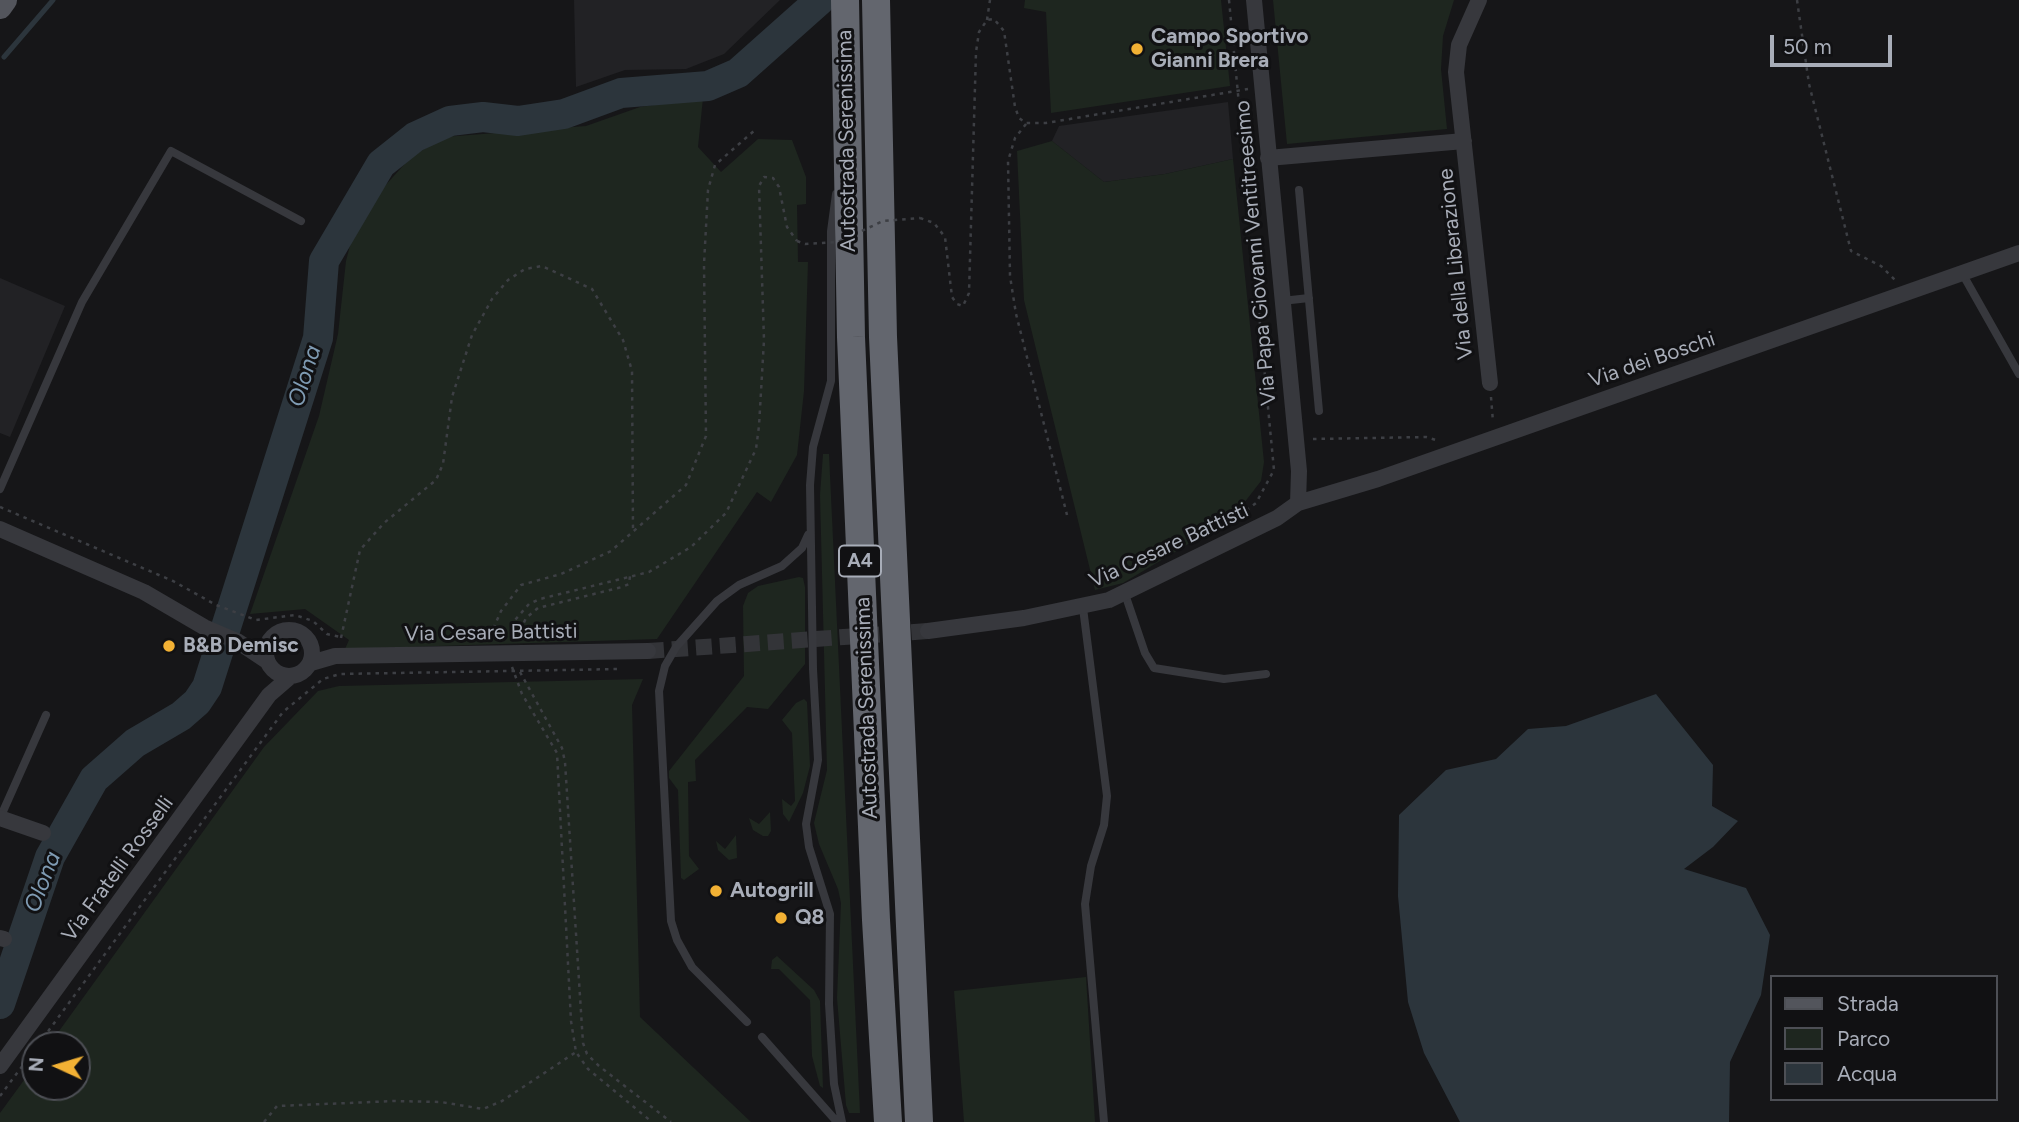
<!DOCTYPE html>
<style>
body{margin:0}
#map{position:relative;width:2019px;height:1122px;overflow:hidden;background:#161618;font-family:Figtree,sans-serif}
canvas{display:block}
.legend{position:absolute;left:1770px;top:975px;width:228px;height:126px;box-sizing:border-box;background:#111113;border:2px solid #4d4f55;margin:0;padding:9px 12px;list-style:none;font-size:21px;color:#a8adb8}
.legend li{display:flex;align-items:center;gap:14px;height:35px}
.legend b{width:35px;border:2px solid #4d4f55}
.north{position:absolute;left:21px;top:1031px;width:70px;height:70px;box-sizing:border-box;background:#111113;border:2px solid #4d4f55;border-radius:50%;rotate:274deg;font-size:19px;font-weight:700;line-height:28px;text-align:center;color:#a8adb8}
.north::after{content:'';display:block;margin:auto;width:24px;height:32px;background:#f2b134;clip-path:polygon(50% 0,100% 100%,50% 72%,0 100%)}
.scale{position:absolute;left:1770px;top:35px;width:122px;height:32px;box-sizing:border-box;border:4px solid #a8adb8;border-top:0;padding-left:9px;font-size:21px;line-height:24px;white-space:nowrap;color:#a8adb8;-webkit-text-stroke:5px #111113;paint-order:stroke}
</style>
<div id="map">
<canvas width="2019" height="1122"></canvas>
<ul class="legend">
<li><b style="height:9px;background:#53555c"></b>Strada</li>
<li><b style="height:19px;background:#1e261f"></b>Parco</li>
<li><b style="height:19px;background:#2c353c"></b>Acqua</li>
</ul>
<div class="north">N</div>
<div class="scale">50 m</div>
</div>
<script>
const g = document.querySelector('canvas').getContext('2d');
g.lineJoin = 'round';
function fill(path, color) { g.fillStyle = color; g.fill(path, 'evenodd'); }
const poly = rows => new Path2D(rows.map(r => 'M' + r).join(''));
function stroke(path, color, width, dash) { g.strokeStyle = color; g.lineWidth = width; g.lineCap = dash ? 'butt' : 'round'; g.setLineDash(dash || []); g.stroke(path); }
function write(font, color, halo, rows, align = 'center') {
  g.font = font + ' Figtree,sans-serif'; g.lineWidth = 6; g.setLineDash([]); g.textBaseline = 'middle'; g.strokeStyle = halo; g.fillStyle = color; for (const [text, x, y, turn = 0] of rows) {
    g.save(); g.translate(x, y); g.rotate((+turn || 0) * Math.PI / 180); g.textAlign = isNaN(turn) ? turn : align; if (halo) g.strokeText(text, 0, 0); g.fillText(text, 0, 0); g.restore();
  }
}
fill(poly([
 [574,0,780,0,724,54,686,69,625,70,576,87],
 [1228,102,1233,159,1165,174,1104,182,1052,141,1059,126],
 [0,278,65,306,10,437,0,433]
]), '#222225');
fill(poly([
 [1025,0,1221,0,1230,86,1051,113,1046,12,1024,8],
 [1273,0,1454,0,1443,36,1441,69,1447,129,1287,144],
 [703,98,698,147,721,172,758,139,792,140,806,177,806,204,797,205,798,262,808,262,804,391,797,455,771,502,757,492,657,639,345,649,349,640,305,609,250,614,319,416,338,334,346,261,353,234,383,188,411,157,444,137,586,126,640,107],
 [1052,141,1104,182,1165,174,1233,159,1264,462,1261,481,1244,503,1190,543,1123,583,1095,590,1024,300,1017,151],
 [823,454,829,454,860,1113,849,1113,846,1105,837,998,841,903,838,889,819,844,814,823,827,770,820,495],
 [799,577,803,578,805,587,805,664,768,709,747,707,695,760,696,781,688,782,689,856,699,869,684,880,681,878,678,790,669,778,669,771,744,676,743,606,748,593,758,586],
 [643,679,632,705,640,1017,751,1122,0,1122,0,1113,35,1065,35,1087,77,1087,77,1045,49,1045,264,747,318,691,339,686],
 [804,699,807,702,810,766,803,793,789,822,783,814,782,799,791,806,795,801,792,733,782,720,796,703],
 [770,812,771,831,768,836,763,836,753,830,749,818,759,824],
 [736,835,737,858,729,860,718,850,716,841,725,849],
 [777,956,814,990,820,1001,823,1088,820,1086,812,1056,810,1000,779,969,771,969,772,960],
 [1086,977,1095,1122,964,1122,954,991]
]), '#1e261f');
fill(poly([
 [1656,694,1713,765,1712,806,1738,821,1713,847,1684,869,1746,888,1770,935,1761,995,1730,1062,1729,1122,1460,1122,1424,1053,1408,1002,1398,896,1399,815,1446,770,1496,759,1528,729,1566,726]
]), '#2c353c');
stroke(poly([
 [4,57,53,0]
]), '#2c353c', 5);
stroke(poly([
 [0,1004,50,857,94,779,135,743,181,716,197,702,207,687,318,338,324,261,381,164,415,137,450,121,483,117,518,121,564,114,621,93,708,86,738,73,820,0]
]), '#2c353c', 30);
stroke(poly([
 [648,651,928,631]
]), '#333438', 16, [16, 8]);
stroke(poly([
 [1229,0,1274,470,1256,503,1232,521],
 [1797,0,1809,84,1851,251,1881,266,1896,281],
 [987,20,990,0],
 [1026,124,1015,138,1008,161,1010,276,1016,314,1067,515],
 [920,218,934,223,945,237,952,297,957,304,963,306,969,293,976,52,979,32,987,20,994,19,1004,31,1015,107,1019,118,1026,123,1046,123,1248,89],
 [1491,397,1493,422],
 [1313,439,1426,437,1439,441],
 [0,507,173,581,216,605,256,620,295,615,313,621,327,634,340,637],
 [490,636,501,611,521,585,561,574,611,551,686,485,706,436,704,264,708,190,715,165,755,130],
 [512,636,515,620,529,604,540,599,649,572,691,547,726,513,756,449,759,426,764,340,759,186,764,177,773,178,779,187,787,227,797,241],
 [341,638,360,550,384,523,436,480,443,464,452,397,472,335,492,299,508,280,525,269,542,266,592,289,623,340,632,371,633,530],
 [517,638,526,618,538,608,622,587,629,584,630,576],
 [512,667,522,694,557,753,571,1021,576,1052,588,1069,652,1122],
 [520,672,562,748,565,762,583,1043,587,1054,599,1066,671,1122],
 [38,1045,283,712,323,679,340,674,620,669],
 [0,1096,35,1049],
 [264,1122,277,1106,395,1101,441,1102,483,1109,502,1101,576,1052]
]), '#3d3f44', 2.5, [3.5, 5]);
stroke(poly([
 [1299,190,1319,411],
 [836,194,831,231,831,381,813,447,810,485,813,669,818,760,806,824,809,847,830,914,829,1004,834,1084,842,1122],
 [1962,273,2019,374],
 [1282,301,1309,298],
 [0,489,82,302,171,151,301,221],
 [1125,594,1145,653,1154,668,1224,679,1266,674],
 [1083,608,1107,796,1104,825,1091,866,1085,904,1104,1122],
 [0,818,46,715],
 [747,1022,692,967,677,940,671,921,659,691,665,666,676,647,717,601,739,585,782,566,802,548,808,535],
 [762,1037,837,1122]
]), '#37383d', 8);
stroke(poly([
 [1254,0,1299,471,1298,503],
 [1479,0,1459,45,1456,72,1490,383],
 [1268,158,1464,141],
 [0,529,144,592,204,627,237,641,267,661],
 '266 653a23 23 0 1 1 46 0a23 23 0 1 1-46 0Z',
 [928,631,1024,618,1109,600,1277,518,1298,503,1378,479,2019,253],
 [311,663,335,656,648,651],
 [0,818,43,833],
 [0,938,4,939],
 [0,1066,269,695,291,676]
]), '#37383d', 16);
stroke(poly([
 [0,7,5,0]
]), '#53555c', 24);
stroke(poly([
 [845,0,851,337,876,920,888,1122],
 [876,0,883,337,919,1122]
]), '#63666e', 28);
stroke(poly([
 [797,241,805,244,838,242,883,221,920,218]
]), '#3d3f44', 2.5, [3.5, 5]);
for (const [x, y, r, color] of [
 [1137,49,7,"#f2b134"],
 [169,646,7,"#f2b134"],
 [716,891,7,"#f2b134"],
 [781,918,7,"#f2b134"]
]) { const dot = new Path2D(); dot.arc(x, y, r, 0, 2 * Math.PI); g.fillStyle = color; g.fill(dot); stroke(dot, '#111113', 2.5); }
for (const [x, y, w] of [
 [860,561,42]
]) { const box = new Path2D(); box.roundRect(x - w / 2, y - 15.5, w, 31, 5); g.fillStyle = '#111113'; g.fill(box); stroke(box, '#a8adb8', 2); }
write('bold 19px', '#a8adb8', null, [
 ["A4",860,561]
]);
write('bold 21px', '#a8adb8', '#111113', [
 ["Campo Sportivo",1151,37],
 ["Gianni Brera",1151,61],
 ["B&B Demisc",183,646],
 ["Autogrill",730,891],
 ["Q8",795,918]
], 'left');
write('21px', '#a8adb8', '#111113', [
 ["Autostrada Serenissima",847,141,-91],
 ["Via Papa Giovanni Ventitreesimo",1256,253,-95],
 ["Via della Liberazione",1456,264,-96],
 ["Via dei Boschi",1652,360,-19],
 ["Via Cesare Battisti",1169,546,-25],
 ["Via Cesare Battisti",491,633,-1],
 ["Autostrada Serenissima",867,708,-92],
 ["Via Fratelli Rosselli",118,869,-54]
]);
write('italic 23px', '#7f9bb3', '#111113', [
 ["Olona",305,376,-73],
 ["Olona",43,882,-69]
]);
</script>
